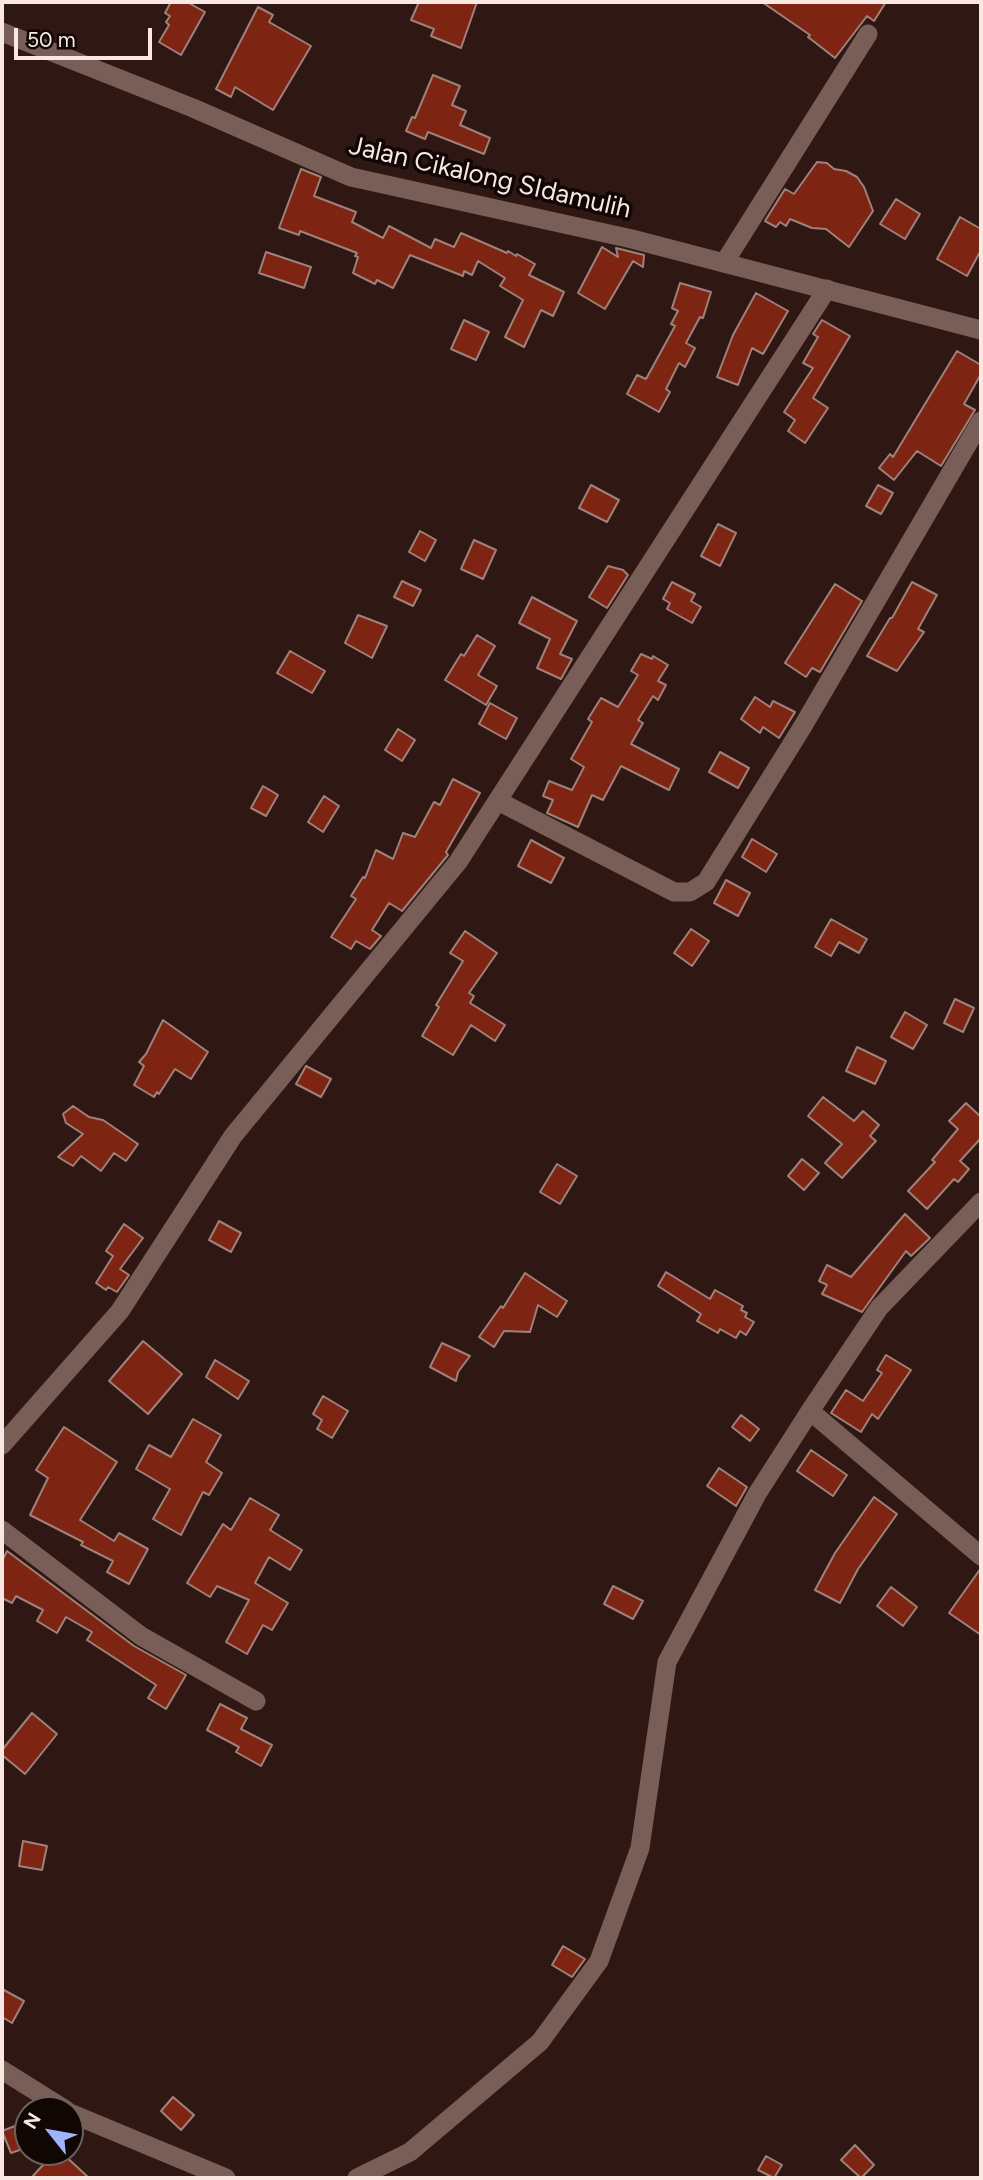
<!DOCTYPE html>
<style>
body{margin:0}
#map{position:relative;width:983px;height:2180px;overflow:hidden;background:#2f1813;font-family:Figtree,sans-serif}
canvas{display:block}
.frame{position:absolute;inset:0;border:4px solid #f8e7e3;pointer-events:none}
.north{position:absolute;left:14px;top:2096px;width:70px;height:70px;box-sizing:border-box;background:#100705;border:2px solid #6d615e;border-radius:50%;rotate:301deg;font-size:19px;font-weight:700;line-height:28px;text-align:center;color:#f8e7e3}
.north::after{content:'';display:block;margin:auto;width:24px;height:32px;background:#a0b3fd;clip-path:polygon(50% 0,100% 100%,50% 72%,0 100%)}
.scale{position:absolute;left:14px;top:28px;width:138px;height:32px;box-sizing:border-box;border:4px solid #f8e7e3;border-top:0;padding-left:9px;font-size:21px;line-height:24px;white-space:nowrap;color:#f8e7e3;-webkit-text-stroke:5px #100705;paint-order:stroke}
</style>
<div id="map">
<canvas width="983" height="2180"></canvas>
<div class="frame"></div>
<div class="north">N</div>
<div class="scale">50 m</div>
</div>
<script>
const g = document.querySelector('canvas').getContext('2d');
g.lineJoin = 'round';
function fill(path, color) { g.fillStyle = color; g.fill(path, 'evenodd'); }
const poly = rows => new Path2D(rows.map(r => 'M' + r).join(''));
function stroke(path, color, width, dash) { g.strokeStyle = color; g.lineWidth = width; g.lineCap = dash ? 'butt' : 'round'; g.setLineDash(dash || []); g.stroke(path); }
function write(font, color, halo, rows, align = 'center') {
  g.font = font + ' Figtree,sans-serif'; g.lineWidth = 7; g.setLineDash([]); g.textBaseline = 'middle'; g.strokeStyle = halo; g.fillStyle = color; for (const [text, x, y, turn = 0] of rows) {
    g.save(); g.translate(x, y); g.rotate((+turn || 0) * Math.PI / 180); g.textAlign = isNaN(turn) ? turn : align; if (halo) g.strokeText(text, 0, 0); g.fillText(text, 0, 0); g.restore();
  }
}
const building = poly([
 [171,2,187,2,205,12,181,55,159,42,169,25,166,22,170,16,165,13,171,2],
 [419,2,477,2,461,48,431,36,434,29,411,20,419,2],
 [762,2,886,2,874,21,867,16,835,58,808,37,810,35,762,2],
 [258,7,273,15,269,22,311,46,273,110,235,87,231,97,216,89,258,7],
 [433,75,460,86,452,105,466,111,460,125,490,138,484,154,428,132,425,139,406,131,412,117,415,118,433,75],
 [817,162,827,163,834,169,846,171,857,177,864,187,873,211,849,247,826,229,812,228,790,219,786,226,780,222,776,227,765,221,785,189,794,194,817,162],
 [301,169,321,177,314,196,356,212,352,222,383,238,389,226,431,248,435,239,454,247,461,233,507,253,508,251,516,256,517,254,535,264,529,275,564,292,553,316,541,310,524,347,505,337,523,300,500,286,505,278,478,261,472,275,464,271,463,276,410,255,393,288,377,280,375,284,353,273,358,257,355,256,357,253,300,231,299,235,279,228,301,169],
 [896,199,920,214,905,239,880,224,896,199],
 [960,217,981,229,981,250,967,276,937,259,960,217],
 [602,247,618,257,616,248,644,255,643,267,633,261,605,309,578,293,602,247],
 [266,252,311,267,304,288,259,273,266,252],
 [680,283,711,292,703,318,700,317,686,343,695,348,685,367,679,363,666,389,670,392,659,412,627,394,637,375,646,379,675,326,671,324,678,311,672,308,680,283],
 [756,293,788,311,763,354,752,348,738,385,717,377,733,335,756,293],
 [464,320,489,332,476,360,451,349,464,320],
 [822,320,850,336,813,398,828,408,805,443,788,431,795,420,784,412,813,368,803,363,818,337,813,334,822,320],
 [957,351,981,365,981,374,964,404,975,410,941,466,917,451,894,480,879,468,890,454,893,457,957,351],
 [591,485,619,500,607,522,579,508,591,485],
 [878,485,893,493,881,514,866,506,878,485],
 [718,524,736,533,720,566,701,556,718,524],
 [420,531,436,540,425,561,409,552,420,531],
 [474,540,496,550,483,579,461,569,474,540],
 [608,566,623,570,628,575,607,608,589,597,608,566],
 [402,581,421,590,413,606,394,597,402,581],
 [672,582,695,594,691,601,701,607,692,623,667,609,670,603,663,599,672,582],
 [912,582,937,595,918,629,924,632,897,671,867,656,890,618,892,618,912,582],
 [835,584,862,601,820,672,812,668,806,677,785,663,835,584],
 [532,597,577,621,560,654,572,659,561,679,537,668,550,639,519,623,532,597],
 [358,615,387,626,372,658,345,643,358,615],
 [477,635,495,646,478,675,497,686,486,705,445,680,461,654,464,656,477,635],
 [290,651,325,671,312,693,277,673,290,651],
 [641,654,652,659,653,656,668,665,658,681,666,685,658,700,653,696,638,720,643,723,631,744,679,769,669,790,621,766,603,800,592,795,578,827,547,813,553,800,543,796,549,781,572,790,584,767,571,759,592,722,588,719,601,698,618,707,638,675,631,671,641,654],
 [755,697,770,707,773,701,795,712,779,738,763,727,760,733,741,719,755,697],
 [490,703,517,718,506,739,479,724,490,703],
 [398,729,415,740,402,761,385,750,398,729],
 [720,752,749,768,738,788,709,772,720,752],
 [453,779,480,793,446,852,448,855,402,911,389,903,372,930,381,936,370,949,356,941,351,949,331,937,356,899,351,896,363,877,365,878,376,850,393,859,403,833,415,837,434,802,440,805,453,779],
 [263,786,278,795,266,816,251,808,263,786],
 [324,796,339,806,323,832,308,822,324,796],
 [752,839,777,854,766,872,742,857,752,839],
 [531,840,564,858,551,883,518,866,531,840],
 [726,880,750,893,738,916,714,903,726,880],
 [831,919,867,939,859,953,839,942,831,956,815,947,831,919],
 [691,929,709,941,692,966,674,953,691,929],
 [465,931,497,953,469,993,474,996,470,1003,505,1025,495,1041,471,1025,453,1055,422,1036,439,1007,436,1005,463,961,450,953,465,931],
 [955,999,974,1008,963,1032,944,1023,955,999],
 [905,1012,927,1025,913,1049,891,1037,905,1012],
 [163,1020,208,1052,191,1079,175,1069,159,1094,157,1092,154,1097,134,1085,144,1066,139,1062,146,1054,163,1020],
 [857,1047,886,1061,875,1084,846,1071,857,1047],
 [306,1066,331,1079,321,1097,296,1084,306,1066],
 [823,1097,854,1121,863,1111,879,1125,870,1136,876,1141,842,1178,825,1163,842,1144,808,1116,823,1097],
 [966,1103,981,1117,981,1138,960,1161,969,1169,958,1182,954,1179,927,1209,908,1191,935,1162,932,1160,958,1129,949,1121,966,1103],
 [73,1106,89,1117,103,1120,138,1144,126,1161,114,1153,101,1171,81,1156,73,1166,58,1157,83,1134,66,1123,63,1114,73,1106],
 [802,1159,819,1173,804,1190,788,1176,802,1159],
 [557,1164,577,1176,560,1204,540,1192,557,1164],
 [905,1214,930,1238,911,1256,906,1251,862,1312,822,1294,827,1285,819,1281,827,1265,851,1277,905,1214],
 [219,1221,241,1233,231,1252,209,1240,219,1221],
 [124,1224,143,1238,120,1269,129,1275,117,1292,108,1287,106,1290,96,1283,113,1256,106,1251,124,1224],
 [666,1272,710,1299,715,1290,743,1306,741,1310,747,1313,745,1317,754,1322,746,1335,740,1331,736,1338,720,1329,718,1333,697,1321,701,1314,658,1286,666,1272],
 [525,1273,567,1301,557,1317,538,1305,530,1332,504,1331,494,1347,479,1337,501,1306,503,1308,525,1273],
 [143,1341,182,1374,148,1414,109,1381,143,1341],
 [442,1343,470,1356,458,1372,456,1381,430,1367,442,1343],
 [886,1355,911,1370,878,1419,872,1414,861,1432,831,1413,846,1390,863,1401,882,1373,877,1370,886,1355],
 [215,1360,249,1381,238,1399,206,1377,215,1360],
 [323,1396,348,1411,332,1438,317,1429,322,1420,313,1414,323,1396],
 [741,1415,759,1429,750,1441,732,1427,741,1415],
 [193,1419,221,1435,206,1462,222,1473,209,1495,203,1492,181,1535,153,1519,170,1489,136,1469,149,1445,171,1457,193,1419],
 [64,1427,117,1462,80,1520,114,1541,119,1533,148,1549,129,1584,107,1572,113,1561,81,1545,83,1542,30,1515,48,1478,36,1470,64,1427],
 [811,1450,847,1475,833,1496,797,1471,811,1450],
 [719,1468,747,1487,736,1506,707,1486,719,1468],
 [874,1497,897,1514,858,1569,840,1603,815,1590,835,1553,874,1497],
 [250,1498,279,1515,270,1530,302,1550,290,1570,269,1557,255,1583,288,1603,272,1630,263,1625,247,1654,226,1642,249,1600,217,1586,210,1597,187,1583,223,1524,231,1530,250,1498],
 [7,1551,134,1646,186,1675,166,1709,148,1698,156,1685,87,1640,92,1632,66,1617,57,1633,37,1621,43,1610,16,1596,12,1603,2,1598,2,1561,7,1551],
 [981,1568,981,1635,949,1613,981,1568],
 [613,1586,643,1601,633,1619,604,1604,613,1586],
 [891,1587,917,1607,903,1626,877,1606,891,1587],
 [220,1704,247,1718,241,1729,272,1745,261,1766,236,1752,239,1747,207,1730,220,1704],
 [32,1713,57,1734,25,1774,2,1755,2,1750,32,1713],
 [23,1841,47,1846,42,1870,19,1866,23,1841],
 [563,1946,585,1959,572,1977,552,1965,563,1946],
 [2,1989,24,2001,12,2023,2,2017,2,1989],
 [173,2097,194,2115,181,2130,161,2111,173,2097],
 [28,2121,28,2147,11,2153,2,2131,28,2121],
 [855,2145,874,2165,861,2178,841,2160,855,2145],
 [55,2152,61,2152,89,2178,31,2178,55,2152],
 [766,2156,782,2165,774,2178,758,2170,766,2156]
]);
fill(building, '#7e2412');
stroke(building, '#9e817a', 2);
stroke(poly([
 [724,263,868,34],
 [498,801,674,892,690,892,706,882,803,726,981,421],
 [810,1411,879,1308,981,1202],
 [2,1445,120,1311,233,1136,458,862,827,289],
 [2,1530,141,1636,256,1701],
 [2,2070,66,2110],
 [70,2113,226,2178],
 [357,2178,410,2152,540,2042,599,1961,640,1848,667,1662,757,1494,810,1411,981,1556]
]), '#795d57', 19);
stroke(poly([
 [2,32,193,108,351,177,632,239,981,330]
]), '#795d57', 19);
write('26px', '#f8e7e3', '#100705', [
 ["Jalan Cikalong SIdamulih",490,178,13]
]);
</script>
